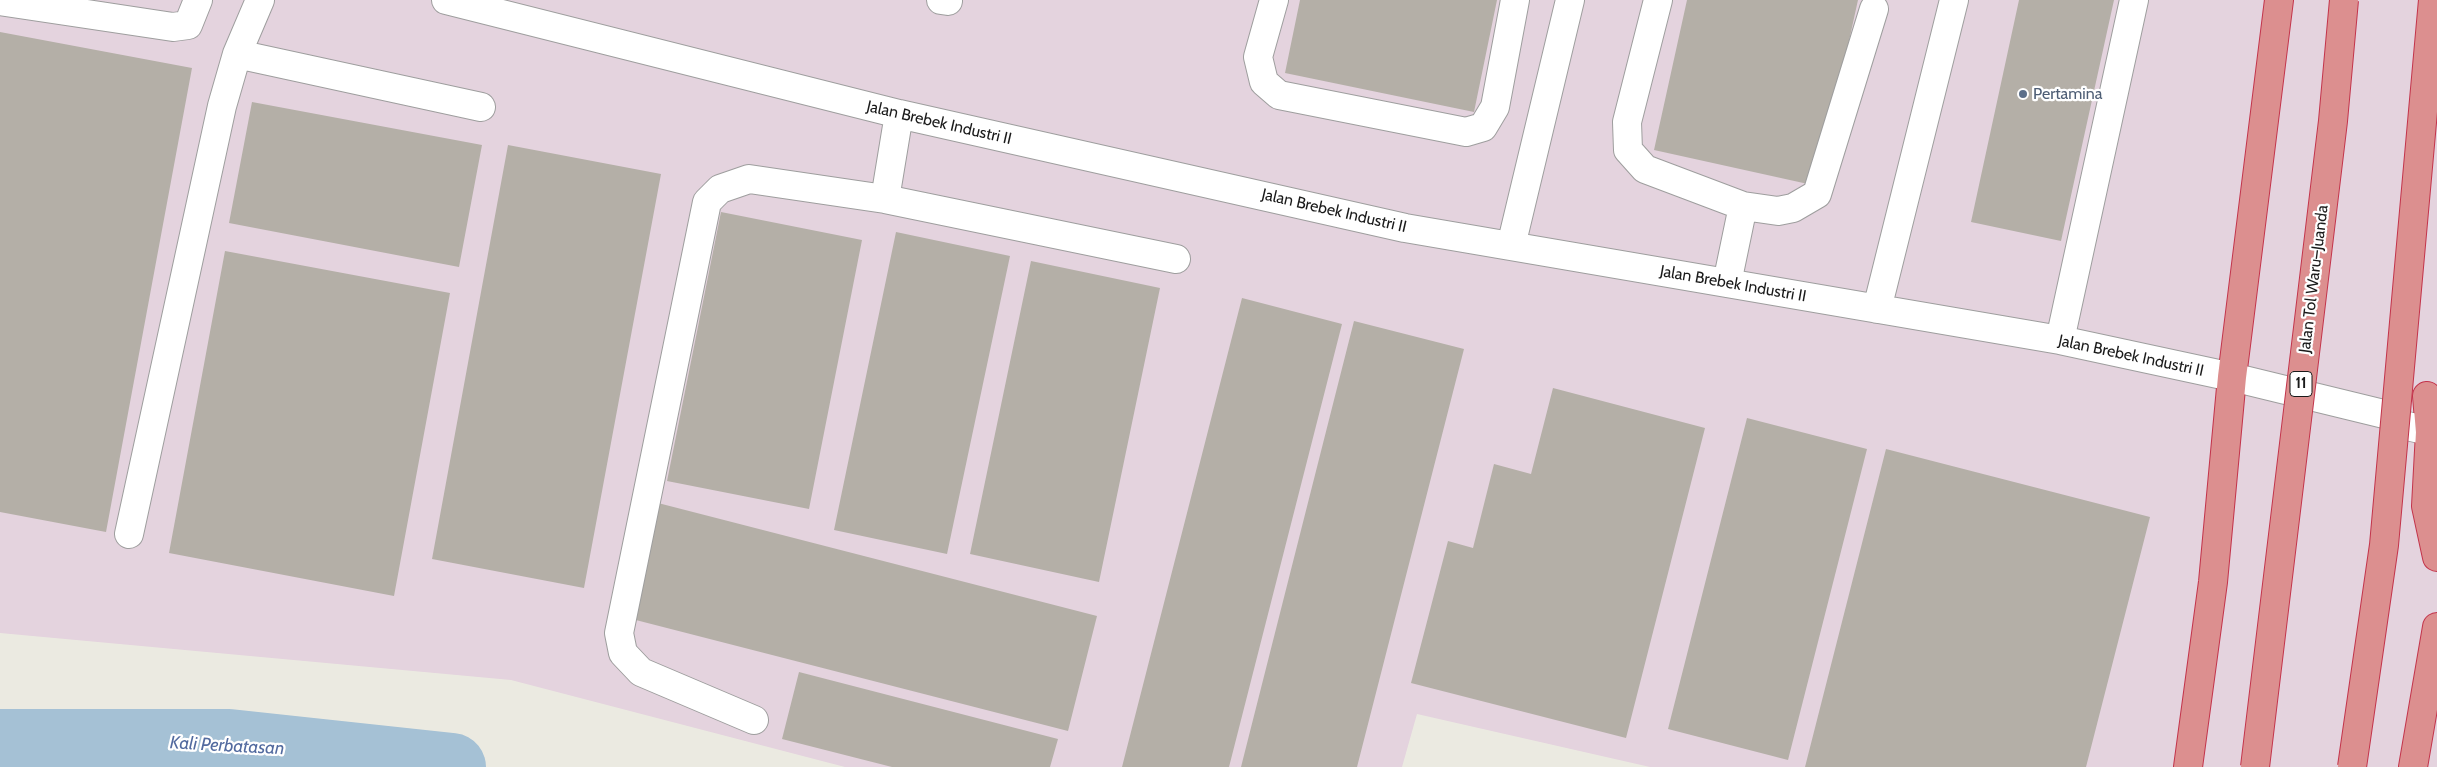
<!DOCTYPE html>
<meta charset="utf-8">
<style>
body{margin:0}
canvas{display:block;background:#ebeae1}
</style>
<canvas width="2437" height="767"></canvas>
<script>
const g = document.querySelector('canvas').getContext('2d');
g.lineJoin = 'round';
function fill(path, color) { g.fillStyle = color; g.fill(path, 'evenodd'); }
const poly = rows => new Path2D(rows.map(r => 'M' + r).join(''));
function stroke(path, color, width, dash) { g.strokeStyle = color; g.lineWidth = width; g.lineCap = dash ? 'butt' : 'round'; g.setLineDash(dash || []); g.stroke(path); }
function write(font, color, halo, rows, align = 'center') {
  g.font = font + ' Cabin,sans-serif'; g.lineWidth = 4.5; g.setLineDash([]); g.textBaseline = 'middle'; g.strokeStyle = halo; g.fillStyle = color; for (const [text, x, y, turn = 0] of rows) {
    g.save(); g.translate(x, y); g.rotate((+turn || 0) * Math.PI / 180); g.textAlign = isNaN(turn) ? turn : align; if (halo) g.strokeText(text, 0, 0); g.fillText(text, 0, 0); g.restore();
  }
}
fill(poly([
 [0,0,2437,0,2437,767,1650,767,1417,714,1402,767,845,767,511,680,0,633]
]), '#e4d3de');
stroke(poly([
 [0,743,229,743,452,767]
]), '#a5c1d5', 68);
fill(poly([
 [1300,0,1497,0,1474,112,1285,73],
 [1687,0,1858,0,1817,186,1654,150],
 [2019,0,2114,0,2061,241,1971,222],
 [0,32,192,68,106,532,0,512],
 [252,102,482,145,459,267,229,223],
 [508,145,661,174,584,588,432,559],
 [721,212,862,240,809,509,667,481],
 [896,232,1010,256,947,554,834,530],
 [225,251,450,293,394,596,169,553],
 [1031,261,1160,288,1099,582,970,554],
 [1242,298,1342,324,1229,767,1122,767],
 [1354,321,1464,349,1357,767,1241,767],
 [1553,388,1705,428,1626,738,1411,683,1448,541,1473,548,1494,464,1531,474],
 [1747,418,1867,449,1788,760,1668,729],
 [1886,449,2150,517,2086,767,1805,767],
 [658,503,1097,616,1068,731,628,618],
 [799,672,1058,739,1050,767,892,767,782,739]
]), '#b4afa7');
const minor = poly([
 [446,0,899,114,1405,228,2060,340,2232,377,2392,416,2403,425,2437,433],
 [941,0,948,1],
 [1274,0,1258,57,1264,82,1279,95,1466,132,1483,127,1495,107,1515,0],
 [1658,0,1627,122,1628,150,1645,169,1743,206,1727,283],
 [0,1,173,27,188,25,198,0],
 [237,54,481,107],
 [899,114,885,199,1176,259],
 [1743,206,1778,211,1793,208,1817,194,1874,9],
 [1511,246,1570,0],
 [1877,309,1954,0],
 [2060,340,2134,0],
 [129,534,222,106,237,54,260,0],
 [754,720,641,672,623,653,619,633,707,202,720,189,749,179,885,199]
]);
const highway = poly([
 [2427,396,2430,432,2426,506,2437,557],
 [2188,767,2213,582,2232,377,2279,0],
 [2413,767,2437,627]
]);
stroke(minor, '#9e9e9e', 30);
stroke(highway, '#c3344b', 30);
stroke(minor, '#fff', 28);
stroke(highway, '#dc8f8f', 28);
const highwayBridge = poly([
 [2255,767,2333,121,2344,0],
 [2352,767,2384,545,2433,0]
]);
stroke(highwayBridge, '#c3344b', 30, []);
stroke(highwayBridge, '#dc8f8f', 28);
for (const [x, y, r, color] of [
 [2023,94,5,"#5c6f8a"]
]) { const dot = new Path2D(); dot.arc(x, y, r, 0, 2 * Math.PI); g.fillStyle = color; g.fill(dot); stroke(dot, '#fff', 2); }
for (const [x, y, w] of [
 [2301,384,22]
]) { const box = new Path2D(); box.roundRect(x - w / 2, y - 12.5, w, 25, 4); g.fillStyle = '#fff'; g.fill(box); stroke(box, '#1a1a1a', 1); }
write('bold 15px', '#1a1a1a', null, [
 ["11",2301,384]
]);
write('16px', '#4e5e75', '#fff', [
 ["Pertamina",2033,94]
], 'left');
write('16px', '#1a1a1a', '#fff', [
 ["Jalan Brebek Industri II",939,123,13],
 ["Jalan Brebek Industri II",1334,211,13],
 ["Jalan Tol Waru–Juanda",2314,279,-83],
 ["Jalan Brebek Industri II",1733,284,10],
 ["Jalan Brebek Industri II",2131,356,12]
]);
write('italic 18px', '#526a9f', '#fff', [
 ["Kali Perbatasan",227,746,3]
]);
</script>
